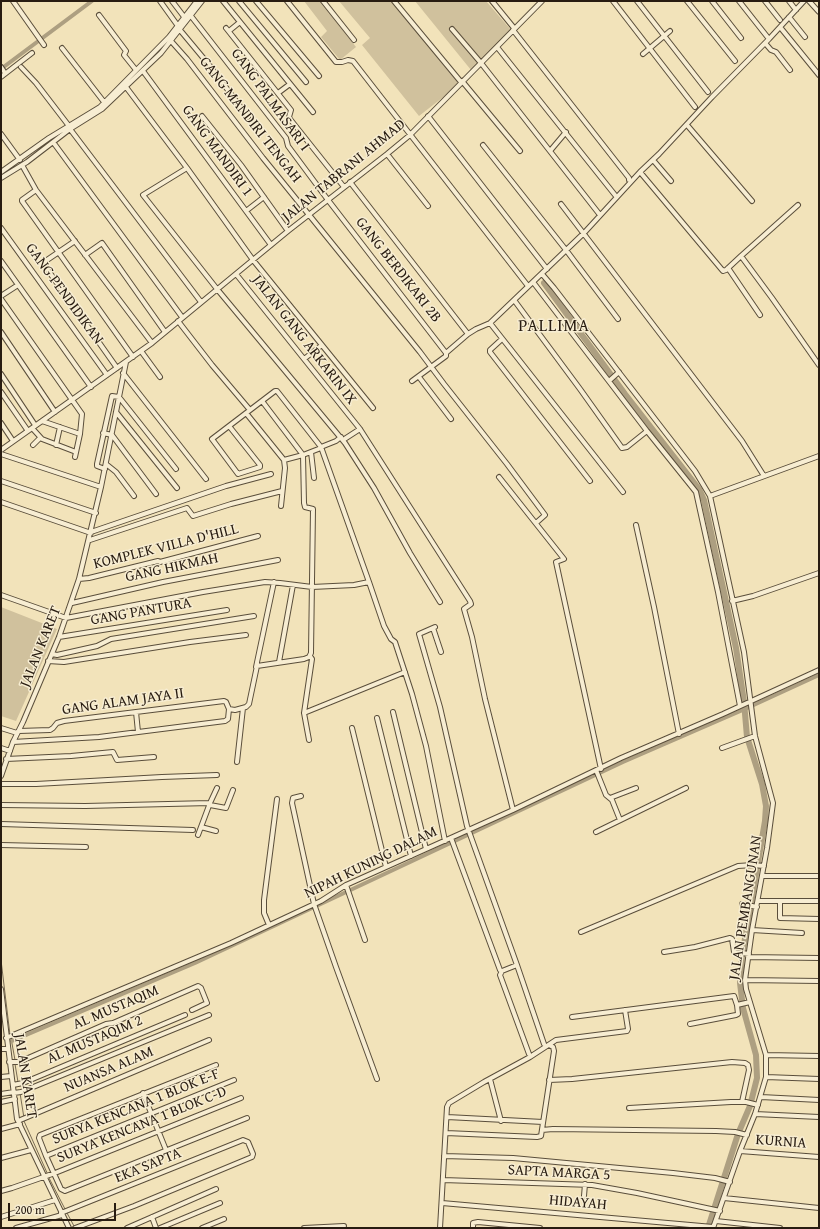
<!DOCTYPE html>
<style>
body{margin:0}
#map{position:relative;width:820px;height:1229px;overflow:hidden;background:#f2e3ba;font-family:"Gentium Book Plus",serif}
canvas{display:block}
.frame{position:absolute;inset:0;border:2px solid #281c11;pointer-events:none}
.scale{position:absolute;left:8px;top:1203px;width:108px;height:18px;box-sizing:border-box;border:2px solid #281c11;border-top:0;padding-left:5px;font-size:12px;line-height:14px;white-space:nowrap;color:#281c11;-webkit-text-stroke:3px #f7edd2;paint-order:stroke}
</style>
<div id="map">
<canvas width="820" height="1229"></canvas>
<div class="frame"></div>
<div class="scale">200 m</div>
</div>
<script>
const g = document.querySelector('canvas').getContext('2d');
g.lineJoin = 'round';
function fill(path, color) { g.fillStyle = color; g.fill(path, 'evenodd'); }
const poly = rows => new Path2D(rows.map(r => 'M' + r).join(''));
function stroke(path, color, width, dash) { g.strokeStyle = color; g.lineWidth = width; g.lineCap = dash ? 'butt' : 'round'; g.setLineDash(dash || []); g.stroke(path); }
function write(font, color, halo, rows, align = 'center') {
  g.font = font + ' "Gentium Book Plus",serif'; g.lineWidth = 3; g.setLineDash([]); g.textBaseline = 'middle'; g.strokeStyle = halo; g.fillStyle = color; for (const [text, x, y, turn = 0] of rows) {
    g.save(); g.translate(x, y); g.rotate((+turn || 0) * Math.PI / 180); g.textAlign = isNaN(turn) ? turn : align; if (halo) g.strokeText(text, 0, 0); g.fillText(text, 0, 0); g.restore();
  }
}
fill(poly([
 [304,1,320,1,356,47,340,60,321,37,327,31],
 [339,1,393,1,460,84,419,116,362,45,370,38],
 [415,1,486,1,512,31,471,70],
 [1,607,57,629,16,721,1,716]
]), '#d0c19d');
stroke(poly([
 [1,960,10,1035],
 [11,1038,15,1060],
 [15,1064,18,1082],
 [20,1093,24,1118],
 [24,1121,48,1175],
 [49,1178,65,1209],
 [67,1213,74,1226]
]), '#786b54', 1);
stroke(poly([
 [1,69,92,1],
 [12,1041,195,963,623,762,745,709,819,675]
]), '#ad9f81', 4);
stroke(poly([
 [544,283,625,394,699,489,704,500,736,648,744,702,747,737,762,784,766,806,765,821,742,956,740,983,743,1008,756,1055,757,1078,750,1106,738,1134,708,1228]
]), '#ad9f81', 6);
const minor = poly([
 [13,1,44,45],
 [160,1,178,26],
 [172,1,185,18],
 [223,1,313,112],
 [239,1,306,82],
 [256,1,319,76],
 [287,1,336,62,342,62,348,60,353,61,528,286],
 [323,1,354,40],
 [394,1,461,82],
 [492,1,514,28],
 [613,1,695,107],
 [637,1,708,92],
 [687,1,735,61],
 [712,1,741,38],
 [739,1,769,39],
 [765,1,780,20],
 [789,1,796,10],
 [809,1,819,12],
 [99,15,126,51,124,55,136,70],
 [191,16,286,138,288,146,328,200,446,353,446,356,412,381],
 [789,17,805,37],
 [780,27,819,75],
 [226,28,291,110,289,117,290,119,344,187],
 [452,29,481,63,600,215],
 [180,30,210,66,248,117],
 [513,30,629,178,629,180],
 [229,31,240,22],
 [171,41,187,59,263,158,420,352,444,384,507,464,545,515,536,523],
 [765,43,771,50,776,52,790,70],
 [497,47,615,195],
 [62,48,104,102],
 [643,54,670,31],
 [1,67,5,73],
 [21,67,36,83,69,126],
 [143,71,271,245],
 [1,77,32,53],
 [462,81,520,151],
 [126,87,187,168,253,260,373,408],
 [278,93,290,84],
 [202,116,241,165,288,231],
 [428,116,547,269],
 [687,125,752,201],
 [70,129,201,302],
 [1,134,20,160],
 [53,142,182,317],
 [483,145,566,250,618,319],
 [550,151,566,132],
 [387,154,428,206],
 [653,160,671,181],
 [22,165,36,190,152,343],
 [187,168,143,195,217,289,345,443,374,488,410,553,440,602],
 [1,172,49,138,100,107,169,37,197,1],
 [640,172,723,271,726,270,741,256,772,298,819,365],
 [1,178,27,162,70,129,102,109,161,53,202,1],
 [350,182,468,334],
 [36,190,22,200,22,201,133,357],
 [561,204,742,441,764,476],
 [246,211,264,197],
 [1,228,107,375],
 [75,241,47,260,45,263,45,266,117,368],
 [85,255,102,243,165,332],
 [741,256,798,205],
 [1,261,91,387],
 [728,268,760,315],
 [236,274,360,429,470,601,471,604,464,609,472,637,485,699,513,810],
 [542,274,554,288,695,471,710,496,744,652,755,736,773,803,767,848,752,930,745,980,746,989,766,1055,766,1077,755,1114,740,1151,713,1228],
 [533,282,647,431,696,492,718,592,740,706],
 [1,296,18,285],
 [1,299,82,414,80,434,75,457],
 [514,300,580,389,622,448,627,447,647,431],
 [178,321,212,365,250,410],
 [490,323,623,492],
 [1,332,55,412],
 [502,339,490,350,490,352,590,481],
 [141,351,160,377],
 [446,353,468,334,476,329,490,323,584,233,640,172,659,154,712,97,769,39,804,1],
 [304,359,322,345],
 [123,373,206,479],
 [1,374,35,425],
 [419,377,451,419],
 [609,381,619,372],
 [1,392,28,431],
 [262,401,303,455,284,460],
 [116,412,177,488],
 [246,413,284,460,285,468,281,506],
 [42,421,80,434],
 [1,423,13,441],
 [32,428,42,439,76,452],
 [103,433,112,435,156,494],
 [343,440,360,429],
 [33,445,40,438],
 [56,445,60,427],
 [321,447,336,441,341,437],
 [1,450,152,343,288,231,387,154,410,135,542,1],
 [311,452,314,478],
 [1,454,101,487],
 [106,464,116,472,134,496],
 [105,469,97,466,97,464,112,396,119,397,176,469],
 [499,477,564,559,556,562,601,769],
 [1,481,96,513],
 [710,496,819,456],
 [1,502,91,533],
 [636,525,654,607,679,734],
 [91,532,226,486,271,474],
 [90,540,187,508,193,516,231,504,282,491],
 [79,579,89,578,158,561,160,562,258,536],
 [369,582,384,626,391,639,395,642,412,694,426,746,445,841],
 [1,595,66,618,203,592,265,582,280,583,312,587,354,585,369,582,321,447,277,391,275,391,212,439,238,474,260,467,260,465,229,426],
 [732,601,753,596,819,573],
 [72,603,163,582,278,560],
 [435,627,419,634,440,707,467,826,517,965,544,1044],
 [433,628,441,652],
 [59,637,227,610],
 [52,654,57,655,97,646,111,639,254,616],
 [48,661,64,662,190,642,246,635],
 [279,662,293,585],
 [256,667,274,582],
 [229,709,235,710,246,707,249,704,257,666,304,659,309,657,311,653,313,509,305,507,304,503,303,455,321,448],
 [136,712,138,732],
 [393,712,426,849],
 [304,713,405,672],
 [377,718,411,856],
 [1,728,17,733],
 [352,728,386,867],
 [19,731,50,730,53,728,57,723,64,721,224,701,226,702,229,709],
 [309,740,304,713,312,659,310,656],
 [13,742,99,737,225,721,228,719,229,709],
 [1,748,10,751],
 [722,748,755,736],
 [6,759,71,756,113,752,117,760,154,757],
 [237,762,243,708],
 [596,770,606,795,612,800,620,820],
 [1,776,13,742,23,722,59,637,79,579,101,487,126,362],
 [1,784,36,784,162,777,217,775],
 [301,796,293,798,292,803,314,904,336,967,377,1079],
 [610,798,636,788],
 [210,803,217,788],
 [1,805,85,806,210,803,198,835],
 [210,805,226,808,233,790],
 [1,824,193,830],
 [201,827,216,831],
 [596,832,686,788],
 [451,838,500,970],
 [1,845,86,847],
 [762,876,819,876],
 [346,885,365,940],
 [758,901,819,901],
 [780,901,780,918,819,919],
 [742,904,757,907],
 [269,925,264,913,264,900,277,799],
 [752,930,802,933],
 [581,932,738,866,753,865,764,866],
 [664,952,695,947,730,938,732,939,734,952,749,954],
 [748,957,819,958],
 [517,965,502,971,500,975,529,1054],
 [745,980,819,981],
 [1,989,17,1119,69,1228],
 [737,1005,750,1002],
 [572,1017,734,996,737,1005,738,1014,736,1015,690,1024],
 [6,1038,231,943,321,901,346,885,513,810,621,758,723,714,819,670],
 [1,1049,8,1049],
 [766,1055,819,1056],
 [9,1062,19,1062,106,1024,113,1023,198,986,201,988,207,1003,192,1010],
 [216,1065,40,1135,39,1138,46,1156,61,1189,65,1191,247,1118],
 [1,1077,11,1076],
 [766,1077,819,1079],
 [490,1079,501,1121],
 [549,1080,572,1079,732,1062,745,1063,748,1065,749,1070,742,1102],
 [13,1085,23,1083,185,1015],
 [14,1093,21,1092,209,1015],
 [143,1093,166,1150],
 [1,1094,14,1092],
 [761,1097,819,1100],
 [1,1102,15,1099],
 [629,1108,731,1102,746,1102,758,1105],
 [755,1114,819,1117],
 [447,1117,543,1122],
 [18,1121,209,1040],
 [1,1129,20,1124],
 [542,1130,553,1129,716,1131,735,1132,747,1135],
 [446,1133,537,1137,541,1136,554,1051,553,1047,549,1045],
 [740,1151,819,1157],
 [46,1156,234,1080],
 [444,1156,513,1158,673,1173,715,1178,730,1182],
 [1,1158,31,1150],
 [443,1180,592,1185,637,1193,720,1211],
 [1,1191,12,1188,55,1173,241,1098],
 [584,1196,585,1184],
 [724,1198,819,1208],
 [442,1203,713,1227],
 [61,1213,243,1140,248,1142,253,1154,252,1157,134,1206,75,1228],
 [1,1217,55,1200],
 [152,1217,156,1228],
 [716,1221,780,1228],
 [16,1228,62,1215],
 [127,1228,216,1189],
 [160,1228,220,1203],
 [202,1228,224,1219],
 [304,1228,344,1226],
 [440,1228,447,1107,449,1103,484,1082,530,1057,556,1040,627,1031,628,1029,625,1010],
 [473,1228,473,1223,478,1222,540,1228]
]);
stroke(minor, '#5a4e3b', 6);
stroke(minor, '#f7edd2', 4);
write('15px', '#281c11', '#f7edd2', [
 ["GANG PALMASARI I",270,100,54],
 ["GANG MANDIRI TENGAH",250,120,52],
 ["GANG MANDIRI 1",217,151,54],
 ["JALAN TABRANI AHMAD",344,171,-39],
 ["GANG BERDIKARI 2B",398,270,52],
 ["GANG PENDIDIKAN",64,294,54],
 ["JALAN GANG ARKARIN IX",304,340,52],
 ["KOMPLEK VILLA D'HILL",166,547,-14],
 ["GANG HIKMAH",172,568,-12],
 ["GANG PANTURA",141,612,-10],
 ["JALAN KARET",41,647,-68],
 ["GANG ALAM JAYA II",123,702,-8],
 ["NIPAH KUNING DALAM",371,863,-26],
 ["JALAN PEMBANGUNAN",746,908,-81],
 ["AL MUSTAQIM",116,1008,-23],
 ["AL MUSTAQIM 2",95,1040,-23],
 ["NUANSA ALAM",109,1070,-23],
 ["JALAN KARET",25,1076,81],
 ["SURYA KENCANA 1 BLOK E-F",136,1107,-22],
 ["SURYA KENCANA 1 BLOK C-D",142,1125,-22],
 ["KURNIA",781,1142,4],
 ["EKA SAPTA",148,1166,-22],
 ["SAPTA MARGA 5",559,1173,3],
 ["HIDAYAH",578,1203,5]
]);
g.letterSpacing = '1px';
write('17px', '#281c11', '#f7edd2', [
 ["PALLIMA",554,327]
]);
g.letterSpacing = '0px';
</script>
